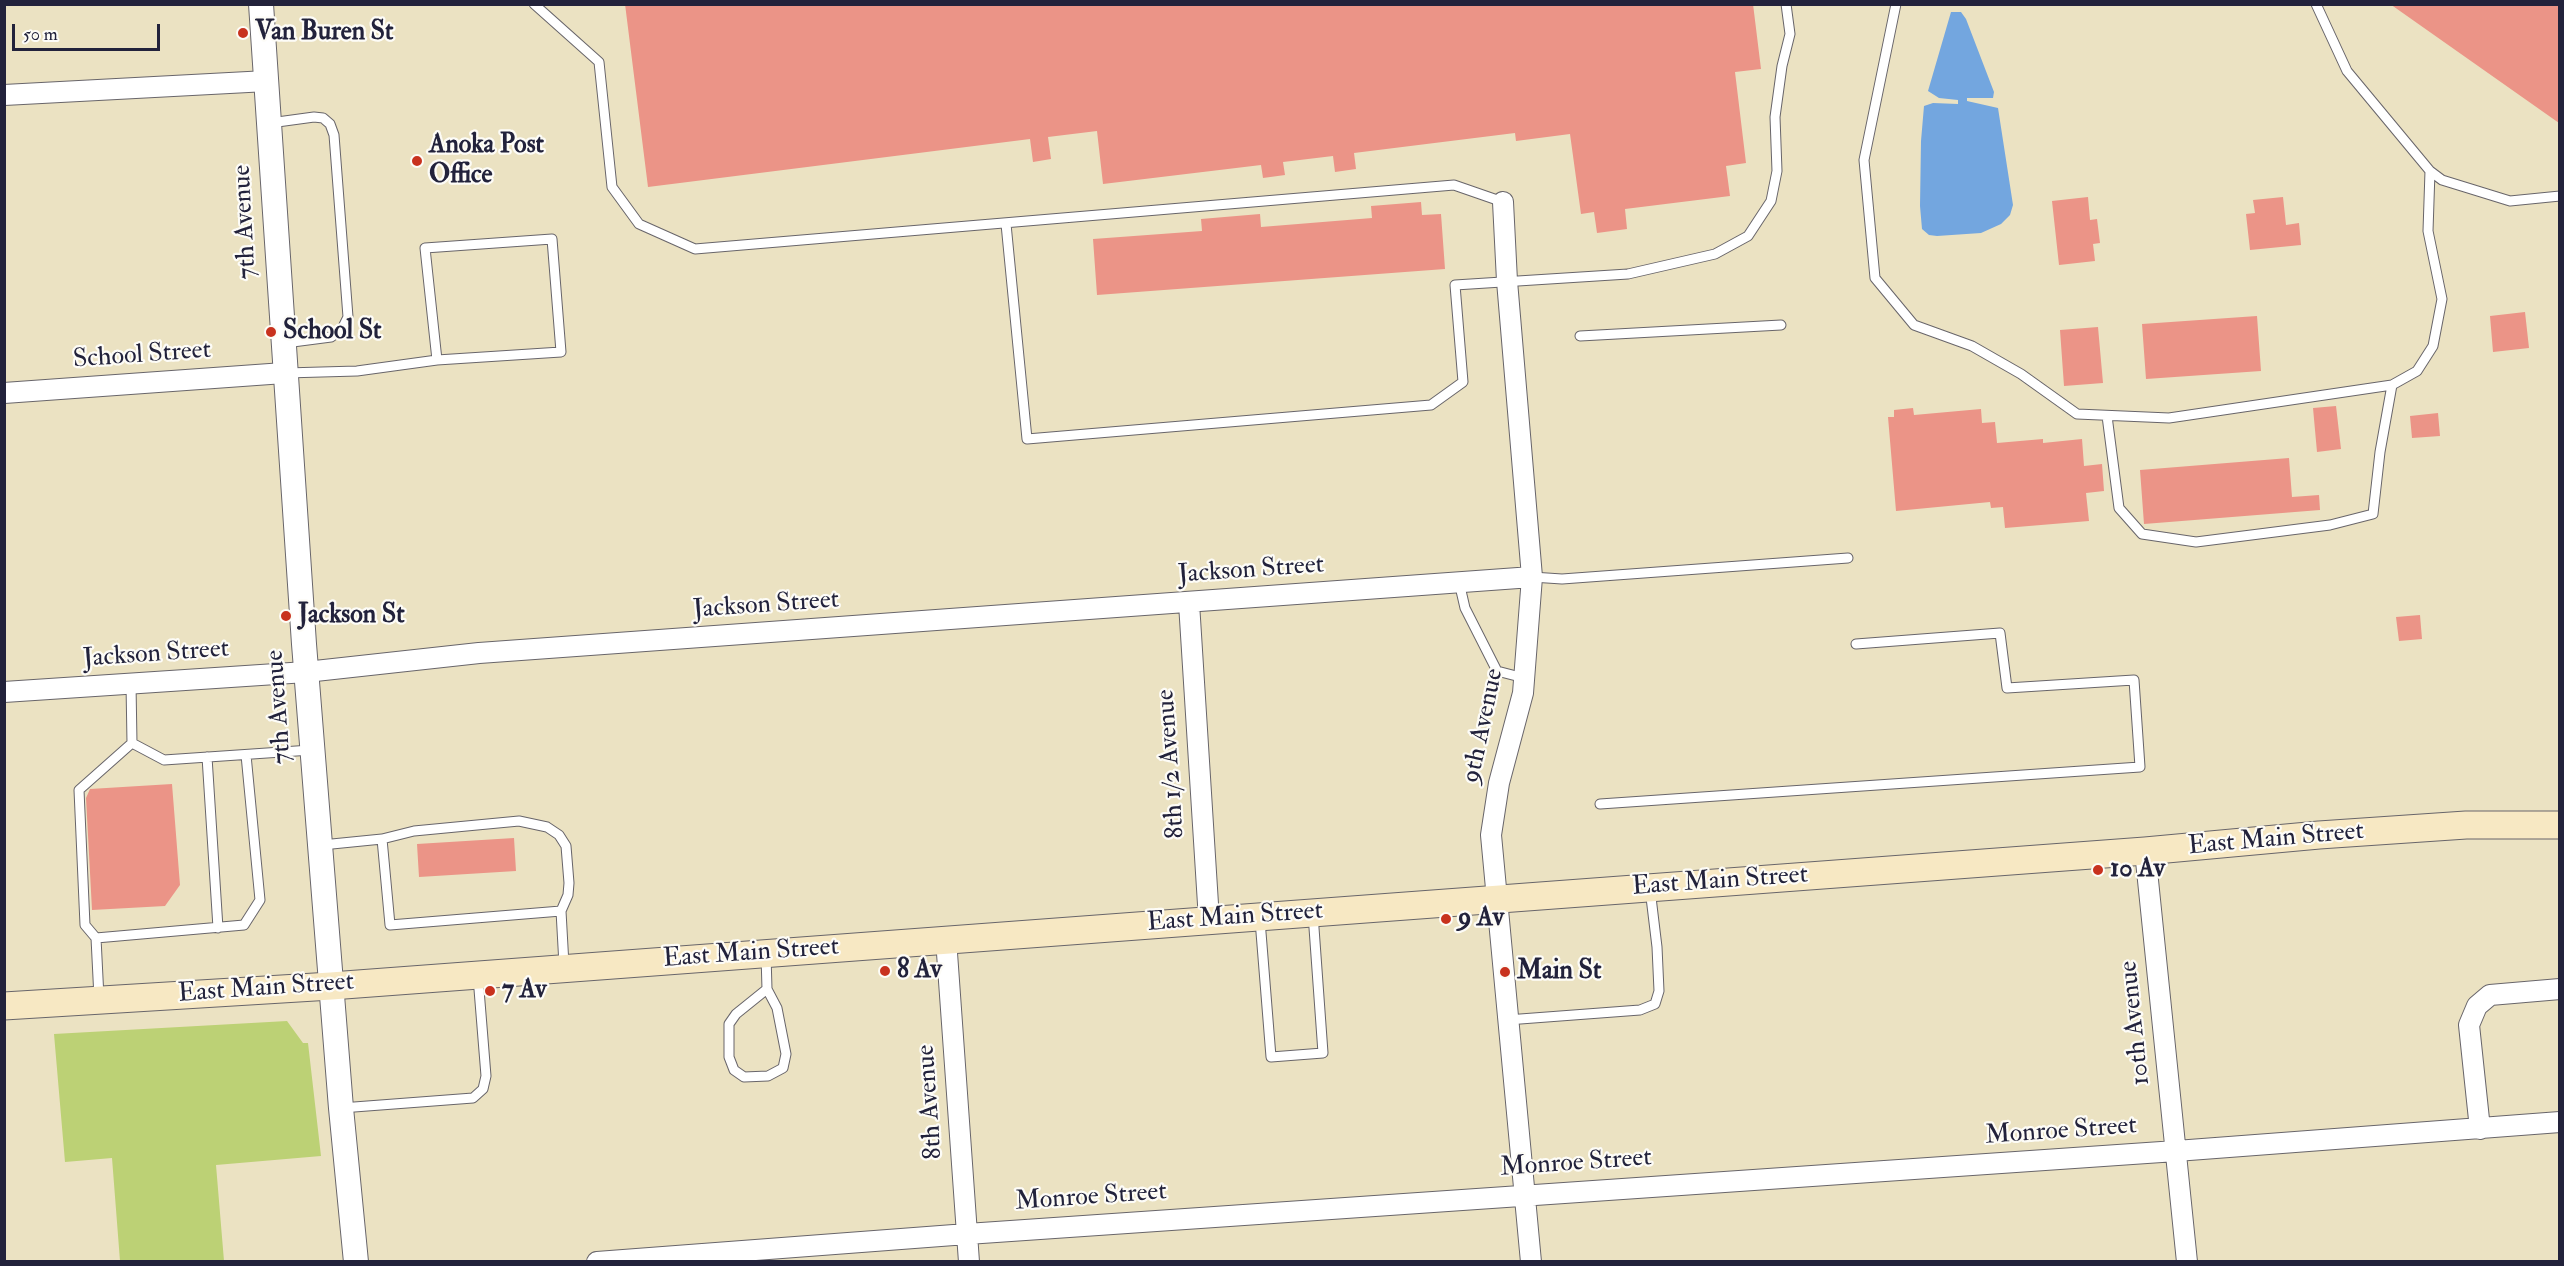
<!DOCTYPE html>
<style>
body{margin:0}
#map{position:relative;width:2564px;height:1266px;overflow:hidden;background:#ebe2c2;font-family:"IM FELL Double Pica",serif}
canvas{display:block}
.frame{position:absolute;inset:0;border:6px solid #22223b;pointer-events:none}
.scale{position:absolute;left:12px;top:24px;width:148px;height:27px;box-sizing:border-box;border:3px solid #22223b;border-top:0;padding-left:8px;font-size:18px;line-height:21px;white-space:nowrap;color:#22223b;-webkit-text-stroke:4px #fdfcf7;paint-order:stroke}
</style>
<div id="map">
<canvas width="2564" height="1266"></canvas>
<div class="frame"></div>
<div class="scale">50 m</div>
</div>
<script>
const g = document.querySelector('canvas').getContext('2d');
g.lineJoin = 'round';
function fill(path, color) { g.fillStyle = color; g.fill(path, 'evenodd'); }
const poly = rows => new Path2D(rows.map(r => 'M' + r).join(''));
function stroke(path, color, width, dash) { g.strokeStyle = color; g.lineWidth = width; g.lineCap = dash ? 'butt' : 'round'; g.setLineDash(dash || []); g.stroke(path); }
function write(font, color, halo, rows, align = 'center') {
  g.font = font + ' "IM FELL Double Pica",serif'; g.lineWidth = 4.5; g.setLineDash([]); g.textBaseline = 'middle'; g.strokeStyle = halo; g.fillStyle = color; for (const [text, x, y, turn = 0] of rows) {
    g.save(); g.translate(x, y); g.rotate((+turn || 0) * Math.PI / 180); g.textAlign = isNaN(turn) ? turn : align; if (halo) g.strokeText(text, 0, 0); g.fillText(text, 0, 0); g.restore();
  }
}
fill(poly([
 [287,1021,303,1043,308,1043,321,1156,216,1165,224,1261,120,1261,112,1158,65,1162,54,1034]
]), '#bcd175');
fill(poly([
 [1951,12,1961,12,1966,19,1994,92,1993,98,1967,98,1967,101,1998,108,2013,205,2010,215,2001,224,1981,233,1937,236,1929,235,1922,229,1920,206,1921,141,1924,106,1933,103,1958,104,1958,100,1939,98,1928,91]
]), '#73a6df');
fill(poly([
 [625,4,1753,4,1761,69,1735,72,1746,163,1726,166,1730,196,1625,209,1627,229,1597,233,1594,212,1581,214,1570,134,1516,141,1515,133,1354,153,1356,169,1335,172,1333,156,1283,162,1285,175,1263,178,1261,165,1103,184,1097,131,1048,137,1051,159,1033,162,1030,139,648,187],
 [2390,4,2559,4,2559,123],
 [2088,197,2090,220,2097,219,2100,243,2093,244,2095,261,2059,265,2052,201],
 [2283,197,2286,225,2299,223,2301,245,2250,250,2246,214,2255,213,2253,200],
 [1421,202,1422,215,1441,214,1445,269,1097,295,1093,239,1202,231,1201,219,1260,214,1261,227,1372,218,1371,206],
 [2525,312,2529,348,2493,352,2490,316],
 [2257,316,2261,371,2146,379,2142,324],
 [2098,327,2103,383,2064,386,2060,330],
 [2336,406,2341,449,2317,452,2313,408],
 [1913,408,1914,415,1981,409,1982,423,1995,422,1997,443,2043,439,2043,443,2082,439,2084,466,2102,464,2104,491,2086,493,2089,521,2005,528,2003,507,1991,508,1990,502,1896,511,1888,417,1894,417,1894,410],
 [2438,413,2440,436,2412,438,2410,416],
 [2289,458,2292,497,2319,495,2320,510,2144,524,2140,470],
 [2420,615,2422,639,2399,641,2396,617],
 [172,784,180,885,165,906,92,910,86,798,90,789],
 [514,838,516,871,419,877,417,844]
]), '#eb9487');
const service = poly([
 [534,4,599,62,612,187,639,224,695,249,1454,185,1503,202],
 [1896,4,1864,160,1875,278,1914,325,1972,346,2021,374,2077,414,2169,418,2392,385,2417,371,2433,346,2442,299,2428,231,2430,171],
 [2316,4,2347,71,2430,171,2442,180,2510,201,2560,196],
 [270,123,314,117,323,118,330,124,334,135,348,317,342,329,331,337,285,343],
 [1006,224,1027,439,1431,405,1463,382,1455,285,1628,274,1715,254,1748,236,1771,201,1777,171,1775,117,1782,66,1790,34,1786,4],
 [1580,336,1781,325],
 [286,373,357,371,437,360,425,248,552,239,561,352,437,360],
 [2107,416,2119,508,2142,534,2196,542,2330,525,2373,514,2380,452,2392,385],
 [1532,577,1562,579,1848,558],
 [1459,582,1465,608,1497,671,1524,678],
 [131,684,132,743],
 [132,743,164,760,311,750],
 [207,757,218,928],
 [1600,804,2140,767,2134,680,2007,688,2000,633,1856,644],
 [382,839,414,831,519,821,547,827,559,835,566,846,569,883,568,895,561,911,564,965],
 [322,845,382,839,390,925,561,911],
 [1260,920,1271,1057,1323,1053,1313,914],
 [96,938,244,925,260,900,246,755],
 [766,955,767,989,777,1008,786,1054,783,1068,768,1076,744,1077,734,1070,729,1057,729,1024,736,1014,767,989],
 [99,998,96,938,85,925,79,790,132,743],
 [1507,1020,1640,1010,1655,1004,1659,991,1657,947,1650,889],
 [341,1108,473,1098,483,1089,486,1076,478,977]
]);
const minor = poly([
 [4,95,267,81],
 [1503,202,1507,281,1532,577,1523,693,1499,783,1491,835,1531,1262],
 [4,393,284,373],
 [1189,603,1209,920],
 [4,692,306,672,479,653,1532,577],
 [2145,851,2187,1262],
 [946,939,969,1262],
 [2480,1129,2469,1025,2477,1006,2490,995,2560,989],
 [597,1262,967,1234,2176,1151,2560,1122]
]);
const tertiary = poly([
 [261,4,304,644,341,1108,356,1262]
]);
const secondary = poly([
 [4,1006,331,986,2145,851,2319,835,2466,825,2560,825]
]);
stroke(service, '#68656a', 11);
stroke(minor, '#68656a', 22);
stroke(tertiary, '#68656a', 26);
stroke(secondary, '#68656a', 29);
stroke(service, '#fff', 9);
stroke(minor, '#fff', 20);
stroke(tertiary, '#fff', 24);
stroke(secondary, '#f7e8c3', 27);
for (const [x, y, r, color] of [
 [243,33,6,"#c8321e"],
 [417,161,6,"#c8321e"],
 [271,332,6,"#c8321e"],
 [286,616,6,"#c8321e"],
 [2098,870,6,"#c8321e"],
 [1446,919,6,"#c8321e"],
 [885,971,6,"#c8321e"],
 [1505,972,6,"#c8321e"],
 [490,991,6,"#c8321e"]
]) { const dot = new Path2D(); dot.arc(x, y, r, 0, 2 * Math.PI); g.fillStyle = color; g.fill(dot); stroke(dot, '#fdfcf7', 2); }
write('bold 26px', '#22223b', '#fdfcf7', [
 ["Van Buren St",255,33],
 ["Anoka Post",429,146],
 ["Office",429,176],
 ["School St",283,332],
 ["Jackson St",298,616],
 ["10 Av",2110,870],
 ["9 Av",1458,919],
 ["8 Av",897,971],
 ["Main St",1517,972],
 ["7 Av",502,991]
], 'left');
write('26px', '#22223b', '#fdfcf7', [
 ["7th Avenue",246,222,-93],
 ["School Street",142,356,-4],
 ["Jackson Street",1251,571,-4],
 ["Jackson Street",766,606,-4],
 ["Jackson Street",156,655,-4],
 ["7th Avenue",280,707,-94],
 ["9th Avenue",1484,726,-78],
 ["8th 1/2 Avenue",1172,764,-94],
 ["East Main Street",2276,840,-5],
 ["East Main Street",1720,882,-4],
 ["East Main Street",1235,918,-4],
 ["East Main Street",751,954,-4],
 ["East Main Street",266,989,-4],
 ["10th Avenue",2136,1023,-96],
 ["8th Avenue",931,1102,-94],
 ["Monroe Street",2061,1132,-4],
 ["Monroe Street",1576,1164,-4],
 ["Monroe Street",1091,1198,-4]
]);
</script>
